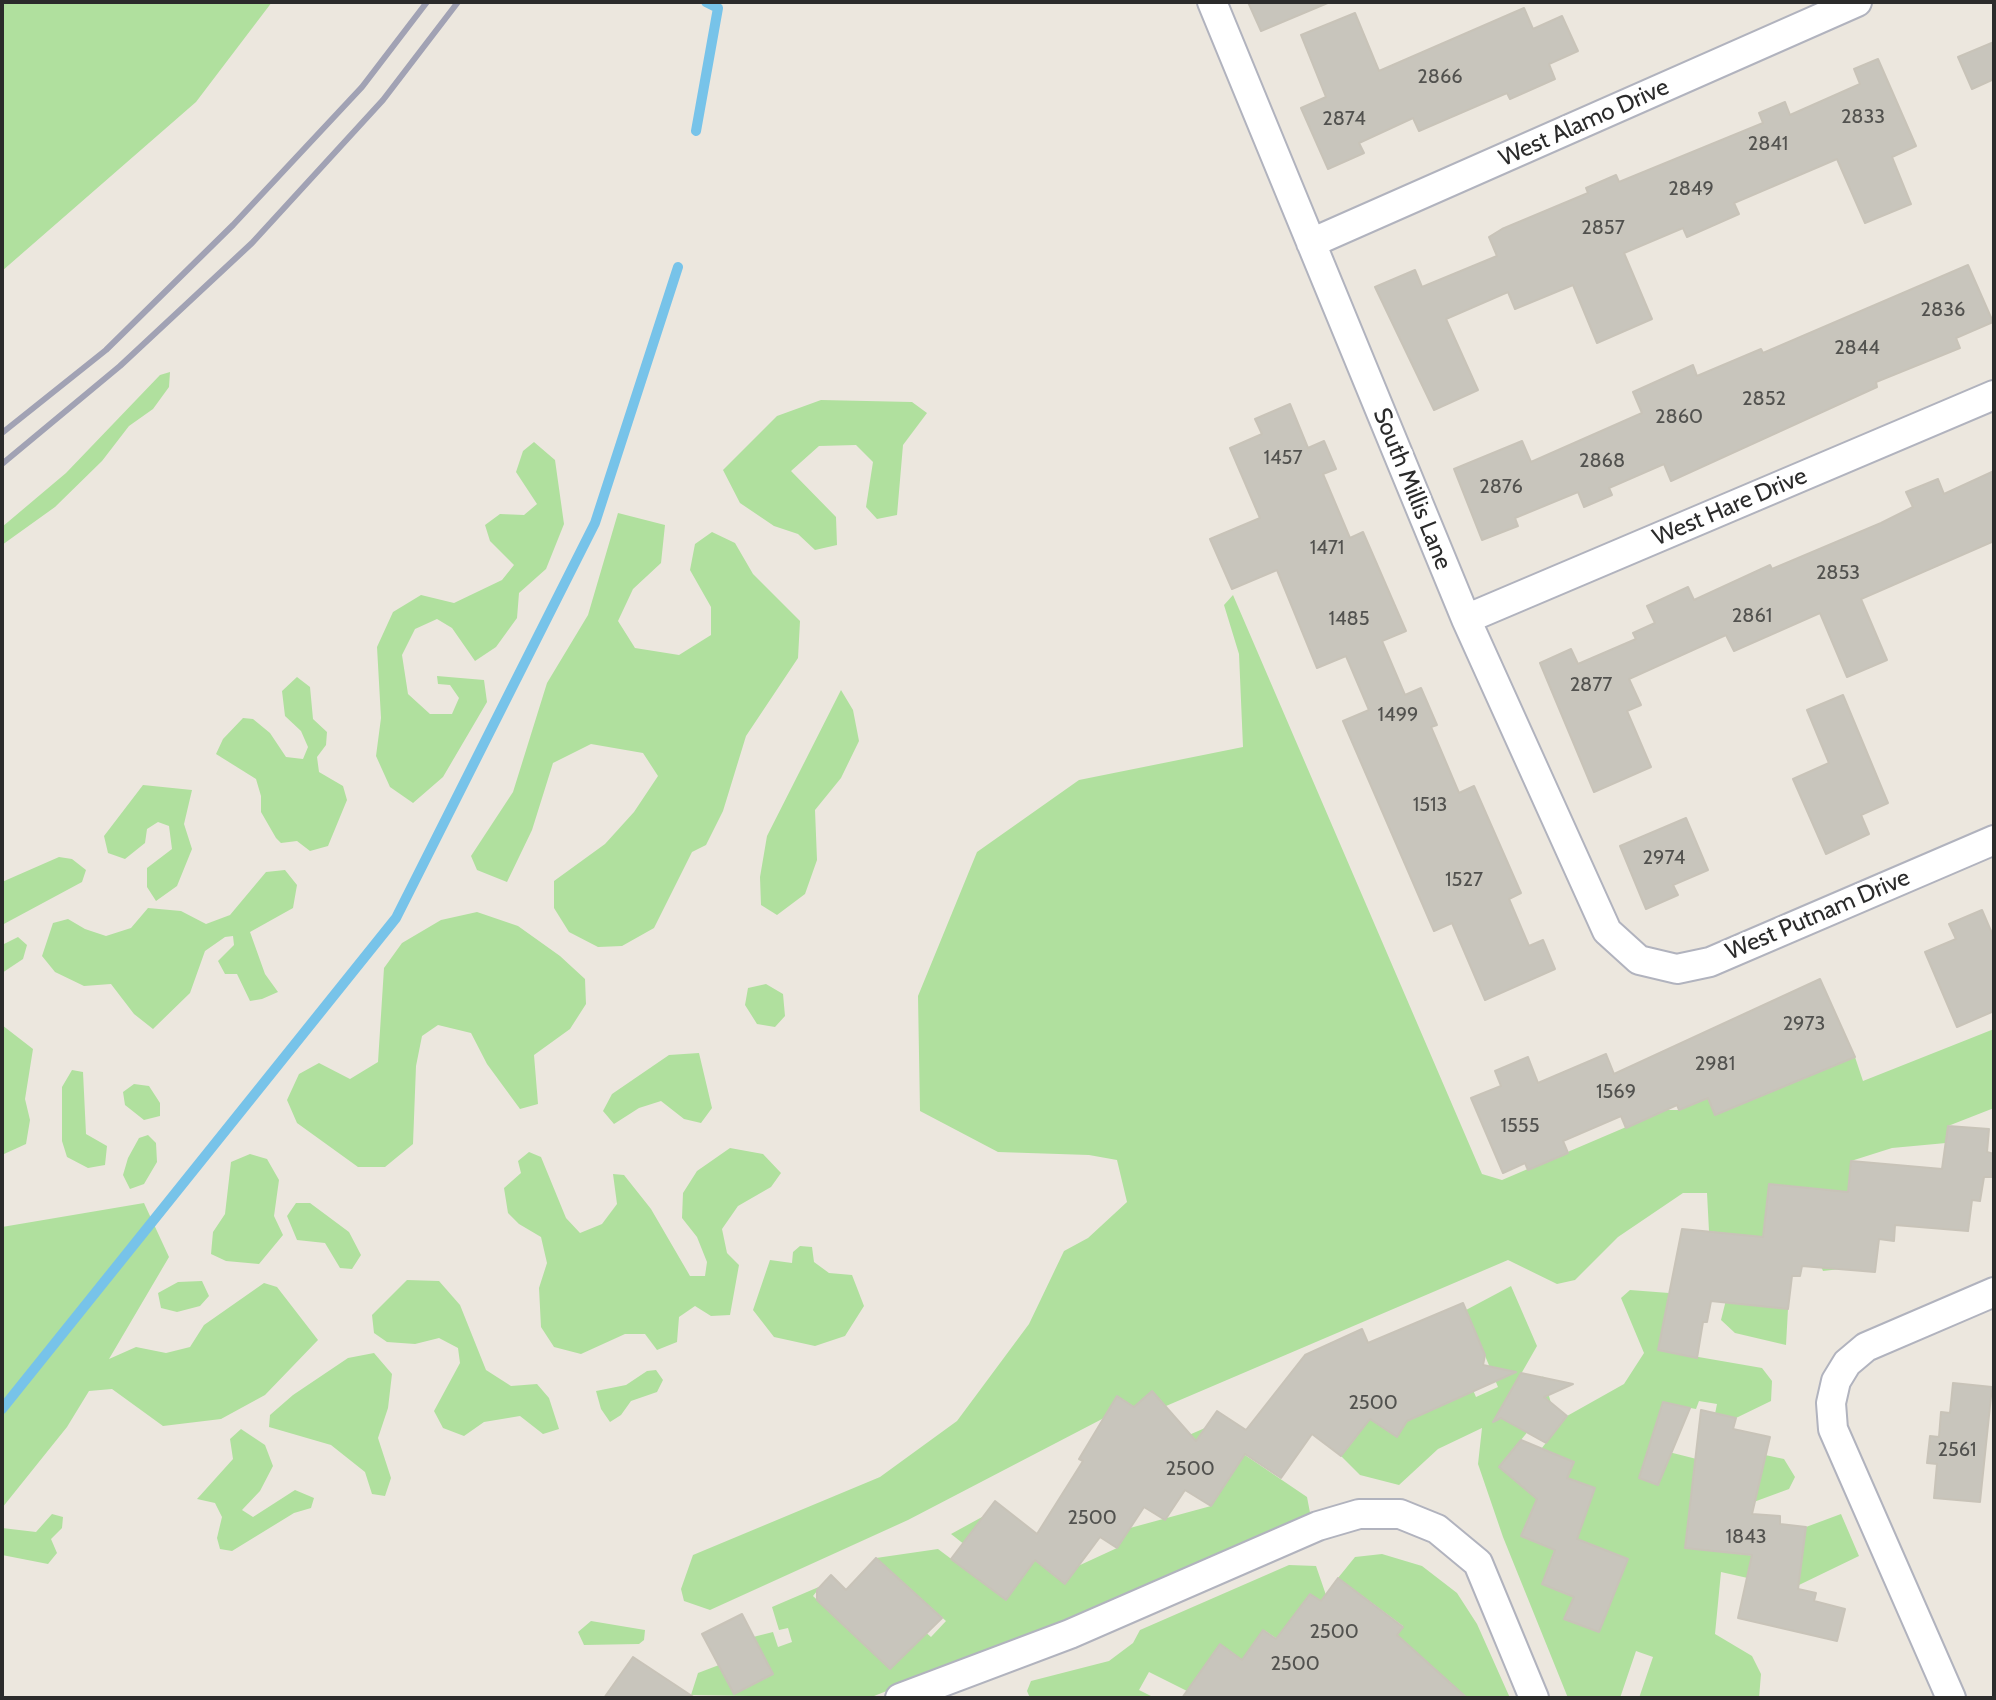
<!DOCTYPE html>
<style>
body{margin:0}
#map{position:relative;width:1996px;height:1700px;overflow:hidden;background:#ece7de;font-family:Cabin,sans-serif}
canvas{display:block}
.frame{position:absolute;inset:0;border:4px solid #2b2b2b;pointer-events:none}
</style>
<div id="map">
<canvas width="1996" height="1700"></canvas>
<div class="frame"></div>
</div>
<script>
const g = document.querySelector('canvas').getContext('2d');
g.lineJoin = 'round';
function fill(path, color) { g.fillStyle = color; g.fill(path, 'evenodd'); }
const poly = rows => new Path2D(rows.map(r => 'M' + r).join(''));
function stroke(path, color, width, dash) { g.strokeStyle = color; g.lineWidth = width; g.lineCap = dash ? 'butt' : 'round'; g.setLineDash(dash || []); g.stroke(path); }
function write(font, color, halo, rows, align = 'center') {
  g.font = font + ' Cabin,sans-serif'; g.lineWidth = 7; g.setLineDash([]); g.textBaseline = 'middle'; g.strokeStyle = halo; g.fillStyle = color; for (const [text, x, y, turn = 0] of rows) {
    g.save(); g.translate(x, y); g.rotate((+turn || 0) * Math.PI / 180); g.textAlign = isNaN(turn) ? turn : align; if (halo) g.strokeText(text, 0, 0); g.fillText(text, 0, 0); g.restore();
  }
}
fill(poly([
 [2,2,272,2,196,102,2,271],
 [170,372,169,387,153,409,129,426,102,461,55,507,2,545,2,527,66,473,160,375],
 [821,400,912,402,927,413,903,445,897,515,877,519,866,507,873,462,856,445,819,446,791,471,836,517,837,545,815,550,798,534,774,526,740,503,723,470,777,416],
 [534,442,555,460,564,524,546,569,519,593,517,618,496,647,475,661,452,628,437,619,415,629,402,655,408,694,430,714,452,714,459,698,450,685,438,684,437,676,484,680,487,702,443,777,413,803,390,787,376,756,381,718,377,647,393,612,421,595,454,603,502,580,514,565,490,541,485,525,500,514,524,515,537,504,516,472,523,451],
 [618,513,665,525,661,563,633,589,618,621,635,648,679,655,711,635,711,607,690,570,695,544,712,532,735,543,753,574,800,621,798,658,746,736,723,811,706,845,692,852,654,928,622,946,598,947,569,932,554,908,554,881,605,844,634,812,658,776,643,753,591,744,553,763,532,830,507,882,477,870,471,856,513,792,547,683,588,615],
 [1233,595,1482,1174,1502,1180,1666,1110,1679,1110,1708,1098,1715,1115,1855,1057,1863,1081,1994,1029,1994,1108,1948,1126,1946,1143,1892,1148,1851,1161,1840,1269,1823,1271,1815,1252,1811,1188,1769,1184,1756,1305,1788,1309,1786,1345,1735,1333,1721,1320,1729,1288,1727,1234,1709,1231,1707,1193,1683,1193,1618,1237,1575,1280,1557,1284,1508,1260,1166,1406,1152,1391,1136,1408,1117,1396,1104,1418,908,1520,710,1610,684,1601,681,1589,693,1555,880,1477,957,1421,1029,1324,1064,1251,1088,1238,1127,1202,1117,1160,1089,1155,998,1152,920,1111,918,996,977,852,1079,780,1243,747,1239,654,1224,605],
 [297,677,310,687,313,719,327,732,326,745,317,757,319,772,343,786,347,800,328,846,310,851,297,841,281,843,276,838,261,812,261,796,256,779,216,754,223,739,243,718,253,719,270,733,286,757,303,759,308,747,301,731,285,716,282,691],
 [841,690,853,710,859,741,841,778,815,810,817,860,805,894,777,915,761,905,760,877,767,836],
 [143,785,192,790,184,824,192,849,177,886,156,901,147,887,147,868,172,849,169,826,158,822,147,829,145,843,125,859,108,853,104,836],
 [59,857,72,859,86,870,82,882,2,925,2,882],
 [285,870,297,885,293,908,250,932,265,974,278,992,262,999,250,1001,237,974,225,974,218,961,234,945,233,936,225,937,205,951,190,993,153,1029,134,1014,111,984,84,986,55,972,42,956,53,923,68,919,85,929,106,936,131,928,148,908,181,911,206,924,230,915,266,872],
 [477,912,518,926,560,956,585,979,586,1004,570,1029,534,1055,538,1104,520,1109,487,1064,471,1033,438,1025,422,1036,416,1066,413,1144,385,1167,358,1167,297,1123,287,1100,299,1074,319,1063,350,1079,378,1062,384,968,402,943,441,920],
 [18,937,27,945,23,959,2,973,2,945],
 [766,984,783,994,785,1016,775,1027,757,1024,745,1005,748,988],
 [2,1025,33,1049,25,1099,30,1120,26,1144,4,1154],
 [699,1053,712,1108,701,1123,684,1119,661,1101,639,1108,614,1124,603,1111,612,1094,669,1055],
 [72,1070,83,1072,86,1134,107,1146,105,1165,88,1168,67,1157,62,1141,62,1087],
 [134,1084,149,1086,160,1103,160,1116,144,1120,125,1105,123,1092],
 [148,1135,156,1143,157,1162,144,1184,130,1189,123,1175,128,1158,139,1138],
 [730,1148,763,1154,781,1173,771,1187,738,1206,722,1229,727,1253,739,1265,730,1315,711,1316,695,1306,679,1317,677,1342,657,1350,645,1334,625,1334,581,1354,554,1347,541,1327,539,1288,547,1263,541,1237,519,1224,508,1213,504,1188,521,1173,518,1161,529,1152,541,1157,566,1218,580,1233,602,1224,617,1204,613,1174,624,1175,651,1209,690,1276,705,1276,707,1262,697,1237,682,1218,683,1193,697,1171],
 [250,1154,267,1159,279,1180,274,1216,283,1235,259,1264,226,1261,211,1254,213,1232,225,1214,231,1162],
 [144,1203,169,1257,109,1359,136,1347,166,1353,190,1347,204,1325,264,1283,277,1287,318,1340,265,1395,221,1419,163,1426,112,1389,89,1391,67,1427,2,1508,2,1227],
 [296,1203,310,1203,349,1232,361,1255,352,1269,340,1268,325,1243,297,1240,287,1216],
 [800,1246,812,1247,814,1262,829,1273,852,1275,864,1306,845,1336,815,1346,774,1337,753,1310,770,1260,792,1263,793,1252],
 [407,1280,439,1281,460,1305,486,1370,511,1386,537,1384,549,1398,559,1429,543,1434,520,1416,484,1422,464,1436,443,1428,434,1411,460,1363,458,1348,439,1338,415,1344,387,1342,374,1333,372,1315],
 [202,1281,209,1296,200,1306,177,1312,161,1308,158,1293,178,1282],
 [1511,1286,1537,1346,1497,1416,1514,1425,1543,1376,1551,1403,1499,1467,1516,1481,1567,1416,1624,1384,1644,1353,1621,1298,1630,1290,1669,1293,1658,1350,1762,1368,1772,1381,1771,1401,1736,1418,1715,1414,1717,1404,1699,1401,1696,1409,1663,1403,1649,1447,1760,1475,1765,1455,1784,1459,1795,1477,1789,1489,1751,1503,1685,1548,1802,1561,1806,1527,1841,1514,1859,1556,1799,1585,1799,1580,1785,1578,1783,1586,1721,1572,1715,1634,1752,1656,1761,1674,1759,1698,1639,1698,1653,1657,1636,1651,1620,1698,1568,1698,1503,1537,1478,1464,1482,1428,1438,1449,1399,1485,1360,1475,1341,1456,1354,1440,1363,1414,1397,1436,1412,1413,1399,1340,1428,1412,1449,1402,1456,1350,1476,1397,1498,1387,1466,1310],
 [1556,1455,1574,1462,1539,1543,1521,1535],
 [1579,1483,1595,1488,1558,1590,1542,1584],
 [1594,1546,1628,1559,1599,1632,1565,1618],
 [374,1353,392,1374,388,1408,378,1438,391,1478,385,1496,372,1494,365,1472,331,1445,269,1427,270,1415,293,1395,348,1358],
 [656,1370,663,1380,657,1392,631,1401,621,1415,610,1422,601,1409,596,1391,626,1385,647,1371],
 [1205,1428,1307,1497,1312,1523,869,1698,691,1695,698,1673,719,1665,753,1637,773,1632,778,1647,792,1642,788,1628,779,1630,772,1607,821,1586,813,1596,890,1669,908,1651,883,1594,931,1637,946,1621,876,1558,938,1549,1006,1600,1016,1585,951,1534,982,1517,1065,1583,1078,1566,1117,1548,1130,1528,1211,1506,1233,1472,1182,1438],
 [241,1429,265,1445,273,1466,260,1491,242,1510,253,1517,295,1490,314,1498,311,1508,294,1513,232,1551,220,1549,217,1538,222,1517,215,1503,197,1499,233,1459,230,1439],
 [52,1514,63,1517,62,1528,51,1539,57,1553,48,1564,2,1555,2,1528,36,1532],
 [1382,1554,1422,1566,1457,1593,1477,1624,1510,1698,1467,1698,1429,1664,1363,1698,1296,1698,1220,1644,1205,1665,1201,1698,1149,1672,1139,1690,1155,1698,1030,1698,1027,1691,1031,1681,1109,1661,1133,1643,1140,1630,1289,1565,1316,1566,1326,1595,1391,1643,1403,1626,1338,1578,1355,1557],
 [1310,1594,1379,1642,1290,1621],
 [1264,1630,1338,1680,1250,1648],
 [591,1621,645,1630,644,1640,639,1644,584,1645,578,1632]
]), '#b0e09e');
stroke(poly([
 [696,131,718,8,706,2],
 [2,1409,396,918,595,523,678,267]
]), '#77c3e9', 10);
const building = poly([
 [1248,2,1330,2,1261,31,1248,2],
 [1524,8,1533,29,1562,16,1578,51,1549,64,1555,79,1510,99,1507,93,1419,131,1413,118,1359,143,1364,153,1328,169,1301,108,1326,97,1301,35,1355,13,1379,71,1524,8],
 [1994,42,1994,79,1972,89,1958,57,1994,42],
 [1878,59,1916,146,1892,157,1911,204,1865,223,1837,159,1734,203,1739,214,1687,237,1683,228,1624,253,1652,319,1597,343,1573,285,1515,309,1508,292,1446,319,1478,390,1434,410,1375,287,1415,270,1422,287,1497,256,1489,237,1502,229,1588,193,1586,188,1616,175,1619,182,1763,123,1759,113,1785,102,1790,115,1860,84,1854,69,1878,59],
 [1968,265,1993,322,1956,338,1960,348,1876,382,1877,387,1671,481,1664,464,1609,488,1612,495,1584,507,1578,492,1515,518,1518,526,1482,540,1454,469,1522,441,1531,462,1642,413,1633,392,1693,365,1697,376,1761,349,1763,353,1968,265],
 [1290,404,1308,448,1324,441,1336,469,1323,474,1350,538,1363,532,1406,631,1382,641,1405,695,1421,688,1437,725,1431,727,1459,793,1474,786,1521,893,1509,899,1529,946,1543,940,1555,969,1485,1000,1452,923,1434,931,1343,721,1369,710,1346,656,1317,668,1277,570,1232,589,1210,539,1260,518,1230,448,1262,434,1255,419,1290,404],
 [1994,471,1994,541,1861,599,1887,660,1847,677,1820,613,1734,651,1726,635,1629,679,1641,705,1627,711,1651,767,1594,792,1540,663,1571,649,1578,664,1636,639,1633,633,1655,623,1647,606,1688,587,1694,600,1770,565,1772,569,1881,523,1913,507,1906,492,1938,479,1944,494,1994,471],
 [1843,695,1888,803,1861,815,1869,834,1826,854,1793,779,1829,763,1807,710,1843,695],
 [1686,818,1708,870,1673,885,1678,895,1646,909,1620,846,1686,818],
 [1982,910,1994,938,1994,1011,1957,1027,1925,952,1956,939,1949,924,1982,910],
 [1820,979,1855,1057,1715,1115,1708,1098,1679,1110,1677,1105,1626,1128,1621,1116,1563,1141,1568,1153,1528,1170,1525,1163,1503,1173,1471,1098,1501,1086,1495,1071,1528,1057,1538,1083,1606,1054,1614,1074,1820,979],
 [1948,1126,1989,1129,1987,1152,1994,1154,1992,1177,1984,1177,1980,1201,1972,1200,1968,1231,1895,1225,1894,1241,1879,1239,1875,1272,1802,1266,1800,1276,1792,1276,1788,1309,1711,1301,1707,1322,1703,1322,1697,1358,1658,1350,1682,1229,1763,1237,1769,1184,1848,1192,1851,1161,1942,1169,1948,1126],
 [1463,1303,1485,1355,1483,1365,1516,1372,1407,1421,1397,1437,1370,1419,1341,1456,1312,1434,1281,1478,1245,1454,1211,1506,1185,1490,1165,1520,1144,1507,1117,1548,1100,1537,1065,1584,1035,1560,1006,1600,951,1559,995,1501,1037,1534,1083,1461,1079,1459,1117,1396,1134,1407,1152,1391,1196,1441,1217,1411,1246,1430,1305,1355,1362,1329,1368,1343,1463,1303],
 [1521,1373,1573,1384,1544,1397,1567,1416,1546,1443,1501,1418,1493,1422,1521,1373],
 [1953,1383,1992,1387,1980,1502,1934,1498,1937,1464,1927,1463,1930,1436,1939,1437,1941,1412,1950,1413,1953,1383],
 [1663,1402,1690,1408,1658,1485,1639,1478,1663,1402],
 [1701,1410,1736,1418,1733,1429,1770,1437,1752,1514,1780,1516,1780,1524,1806,1527,1798,1589,1816,1593,1814,1601,1845,1609,1837,1641,1738,1618,1752,1555,1685,1548,1701,1410],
 [1521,1440,1574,1462,1567,1478,1595,1488,1577,1539,1628,1559,1599,1632,1564,1619,1574,1597,1542,1584,1555,1550,1521,1536,1537,1499,1499,1467,1521,1440],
 [876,1558,942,1618,890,1669,817,1600,817,1590,831,1575,846,1590,876,1558],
 [1338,1578,1403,1627,1397,1635,1467,1698,1182,1698,1220,1644,1242,1660,1263,1630,1276,1639,1310,1594,1321,1601,1338,1578],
 [742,1614,773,1674,734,1694,702,1634,742,1614],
 [633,1657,695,1698,604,1698,633,1657]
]);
fill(building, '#c8c5bc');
stroke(building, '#c8c3b8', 2);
const street = poly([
 [1212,2,1466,619,1607,931,1639,960,1677,969,1710,962,1994,840],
 [1311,243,1857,2],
 [1466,619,1994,395],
 [900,1698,1070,1634,1318,1526,1359,1514,1400,1514,1437,1529,1478,1563,1534,1698],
 [1951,1698,1833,1429,1831,1403,1836,1381,1847,1363,1866,1347,1994,1292]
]);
stroke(street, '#b1b3be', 32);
stroke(street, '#fff', 28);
stroke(poly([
 [2,433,106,350,233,225,362,87,427,2],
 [2,464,120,366,252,243,383,100,458,2]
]), '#a1a2b4', 6);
write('20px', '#52524f', null, [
 ["2866",1440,77],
 ["2833",1863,117],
 ["2874",1344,119],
 ["2841",1768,144],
 ["2849",1691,189],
 ["2857",1603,228],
 ["2836",1943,310],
 ["2844",1857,348],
 ["2852",1764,399],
 ["2860",1679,417],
 ["1457",1283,458],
 ["2868",1602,461],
 ["2876",1501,487],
 ["1471",1327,548],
 ["2853",1838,573],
 ["2861",1752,616],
 ["1485",1349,619],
 ["2877",1591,685],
 ["1499",1398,715],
 ["1513",1430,805],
 ["2974",1664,858],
 ["1527",1464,880],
 ["2973",1804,1024],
 ["2981",1715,1064],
 ["1569",1616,1092],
 ["1555",1520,1126],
 ["2500",1373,1403],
 ["2561",1957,1450],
 ["2500",1190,1469],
 ["2500",1092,1518],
 ["1843",1746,1537],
 ["2500",1334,1632],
 ["2500",1295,1664]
]);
write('24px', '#2b2b2b', '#fff', [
 ["West Alamo Drive",1584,123,-24],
 ["South Millis Lane",1412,489,68],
 ["West Hare Drive",1730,507,-23],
 ["West Putnam Drive",1818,915,-23]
]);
</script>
